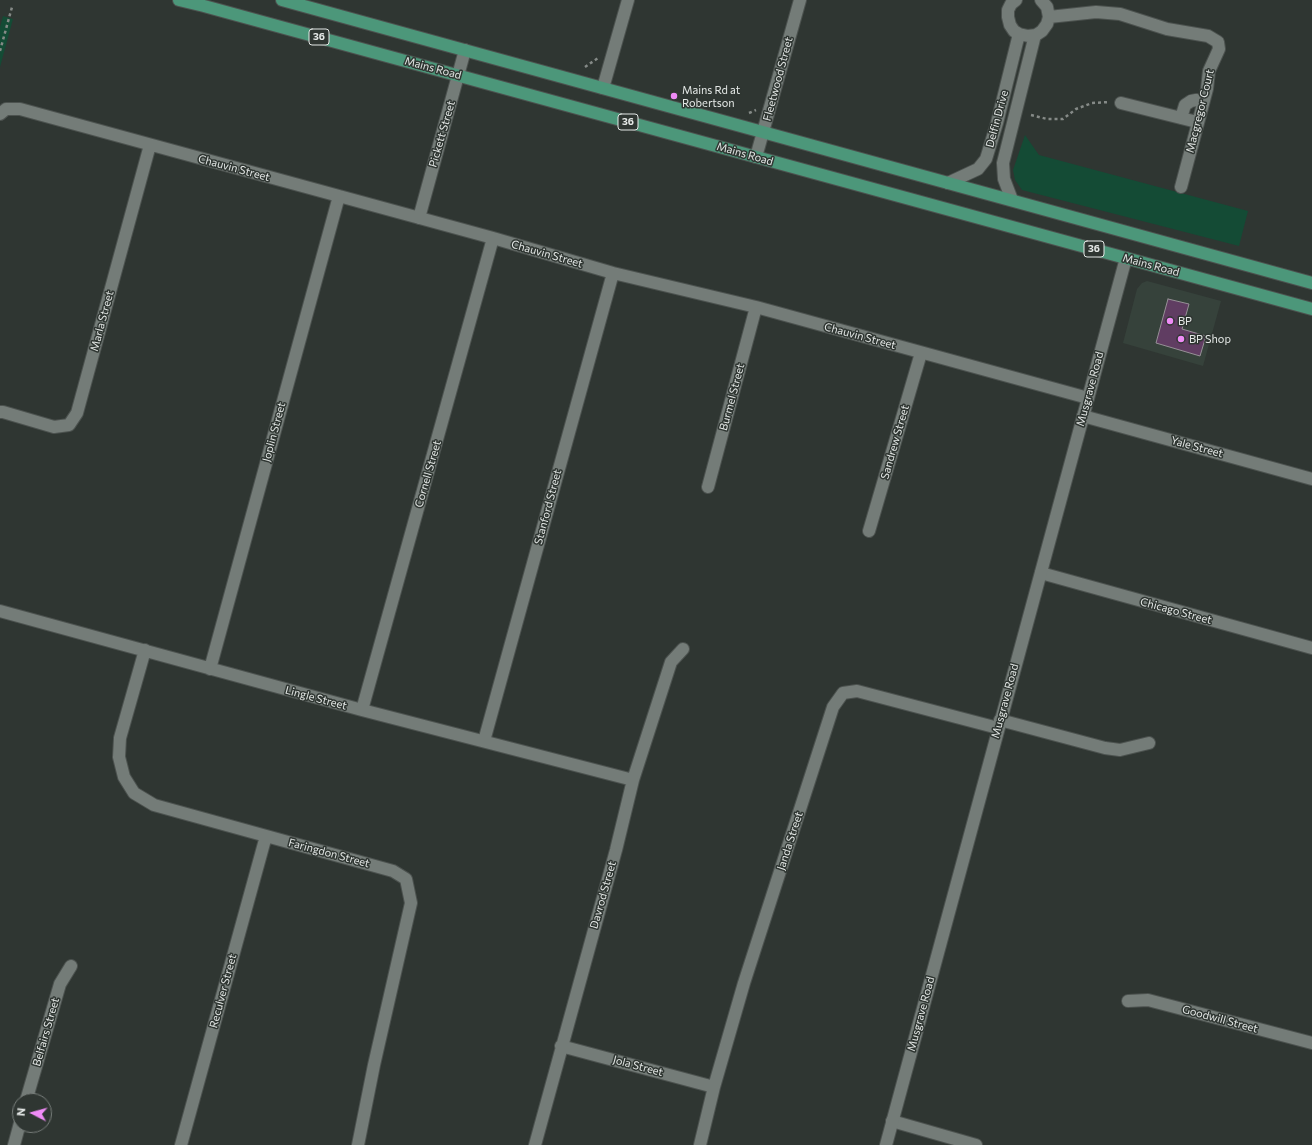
<!DOCTYPE html>
<style>
body{margin:0}
#map{position:relative;width:1312px;height:1145px;overflow:hidden;background:#2f3632;font-family:Commissioner,sans-serif}
canvas{display:block}
.north{position:absolute;left:12px;top:1093px;width:40px;height:40px;box-sizing:border-box;background:#2f3632;border:1px solid #777d7a;border-radius:50%;rotate:276deg;font-size:11px;font-weight:700;line-height:16px;text-align:center;color:#e4e8e6}
.north::after{content:'';display:block;margin:auto;width:14px;height:18px;background:#ef8bf6;clip-path:polygon(50% 0,100% 100%,50% 72%,0 100%)}
</style>
<div id="map">
<canvas width="1312" height="1145"></canvas>
<div class="north">N</div>
</div>
<script>
const g = document.querySelector('canvas').getContext('2d');
g.lineJoin = 'round';
function fill(path, color) { g.fillStyle = color; g.fill(path, 'evenodd'); }
const poly = rows => new Path2D(rows.map(r => 'M' + r).join(''));
function stroke(path, color, width, dash) { g.strokeStyle = color; g.lineWidth = width; g.lineCap = dash ? 'butt' : 'round'; g.setLineDash(dash || []); g.stroke(path); }
function write(font, color, halo, rows, align = 'center') {
  g.font = font + ' Commissioner,sans-serif'; g.lineWidth = 3; g.setLineDash([]); g.textBaseline = 'middle'; g.strokeStyle = halo; g.fillStyle = color; for (const [text, x, y, turn = 0] of rows) {
    g.save(); g.translate(x, y); g.rotate((+turn || 0) * Math.PI / 180); g.textAlign = isNaN(turn) ? turn : align; if (halo) g.strokeText(text, 0, 0); g.fillText(text, 0, 0); g.restore();
  }
}
fill(poly([
 [1147,281,1221,301,1203,366,1123,343,1137,289,1142,283]
]), '#36423b');
fill(poly([
 [3,16,13,19,0,67,0,27],
 [1025,135,1039,155,1248,211,1239,246,1022,190,1015,180,1013,170]
]), '#144b35');
const building = poly([
 [1168,299,1189,304,1182,329,1206,336,1200,356,1156,343,1168,299]
]);
fill(building, '#603d62');
stroke(building, '#969096', 1);
const minor = poly([
 [1016,0,1011,4,1008,10,1008,17,1010,25,1014,31,1019,34,1028,36,1036,35,1042,31,1047,24,1049,17,1047,7,1041,0],
 [1049,17,1096,12,1120,14,1167,29,1208,36,1218,42,1219,49,1209,71,1207,89,1181,187],
 [603,88,628,0],
 [1121,103,1197,122],
 [0,114,6,109,20,109,493,238,613,273,756,307,1088,398],
 [1181,118,1185,105,1191,101,1196,100,1203,101],
 [756,157,800,0],
 [948,183,978,169,986,159,997,123,1019,34],
 [1012,200,1004,179,1003,163,1035,35],
 [419,218,465,50],
 [0,412,3,412,54,427,69,425,77,413,150,145],
 [1083,416,1312,479],
 [708,487,756,307],
 [869,531,921,353],
 [1041,573,1312,648],
 [0,611,362,710,633,780],
 [145,650,120,738,119,757,124,777,134,793,154,805,393,871,406,879,411,903,374,1065,358,1145],
 [210,669,339,196],
 [362,710,493,238],
 [1000,720,1105,748,1120,750,1149,743],
 [484,741,613,273],
 [1128,1001,1148,1000,1312,1043],
 [561,1046,714,1087],
 [26,1101,60,984,71,966],
 [892,1121,976,1145],
 [14,1145,20,1123],
 [181,1145,266,836],
 [535,1145,616,850,633,780,671,662,683,649],
 [700,1145,714,1087,744,983,833,707,843,693,857,691,998,728]
]);
const tertiary = poly([
 [886,1145,1126,258]
]);
const primary = poly([
 [179,0,204,6,1312,309],
 [282,0,1312,283]
]);
stroke(minor, '#4c524f', 14);
stroke(tertiary, '#4c524f', 14);
stroke(primary, '#4c524f', 14);
stroke(poly([
 [0,51,12,7],
 [585,67,598,58],
 [749,113,756,110],
 [1031,115,1047,119,1063,119,1076,109,1092,103,1110,102]
]), '#858a87', 2.5, [3, 3]);
stroke(minor, '#747c78', 12);
stroke(tertiary, '#747c78', 12);
stroke(primary, '#4c977a', 12);
for (const [x, y, r, color] of [
 [674,96,4,"#ef8bf6"],
 [1170,321,4,"#ef8bf6"],
 [1181,339,4,"#ef8bf6"]
]) { const dot = new Path2D(); dot.arc(x, y, r, 0, 2 * Math.PI); g.fillStyle = color; g.fill(dot); stroke(dot, '#2f3632', 1.5); }
for (const [x, y, w] of [
 [319,37,20],
 [628,122,20],
 [1094,249,20]
]) { const box = new Path2D(); box.roundRect(x - w / 2, y - 8, w, 16, 3); g.fillStyle = '#2f3632'; g.fill(box); stroke(box, '#e4e8e6', 1); }
write('bold 10px', '#e4e8e6', null, [
 ["36",319,37],
 ["36",628,122],
 ["36",1094,249]
]);
write('11px', '#e4e8e6', '#2f3632', [
 ["Mains Road",433,68,15],
 ["Fleetwood Street",778,79,-75],
 ["Macgregor Court",1200,111,-76],
 ["Delfin Drive",997,119,-75],
 ["Pickett Street",442,134,-74],
 ["Mains Road",745,154,16],
 ["Chauvin Street",234,168,15],
 ["Chauvin Street",547,254,16],
 ["Mains Road",1151,265,15],
 ["Marla Street",102,321,-75],
 ["Chauvin Street",860,336,15],
 ["Musgrave Road",1090,389,-75],
 ["Burmel Street",732,397,-75],
 ["Joplin Street",274,432,-75],
 ["Sandrew Street",895,442,-74],
 ["Yale Street",1197,447,15],
 ["Cornell Street",428,474,-74],
 ["Stanford Street",548,507,-75],
 ["Chicago Street",1176,611,15],
 ["Lingle Street",316,698,15],
 ["Musgrave Road",1005,701,-75],
 ["Janda Street",790,841,-72],
 ["Faringdon Street",329,853,15],
 ["Davrod Street",603,895,-74],
 ["Reculver Street",223,991,-75],
 ["Musgrave Road",921,1014,-75],
 ["Goodwill Street",1220,1019,15],
 ["Belfairs Street",46,1032,-74],
 ["Jola Street",638,1066,15]
]);
write('11px', '#e4e8e6', '#2f3632', [
 ["Mains Rd at",682,90],
 ["Robertson",682,103],
 ["BP",1178,321],
 ["BP Shop",1189,339]
], 'left');
</script>
